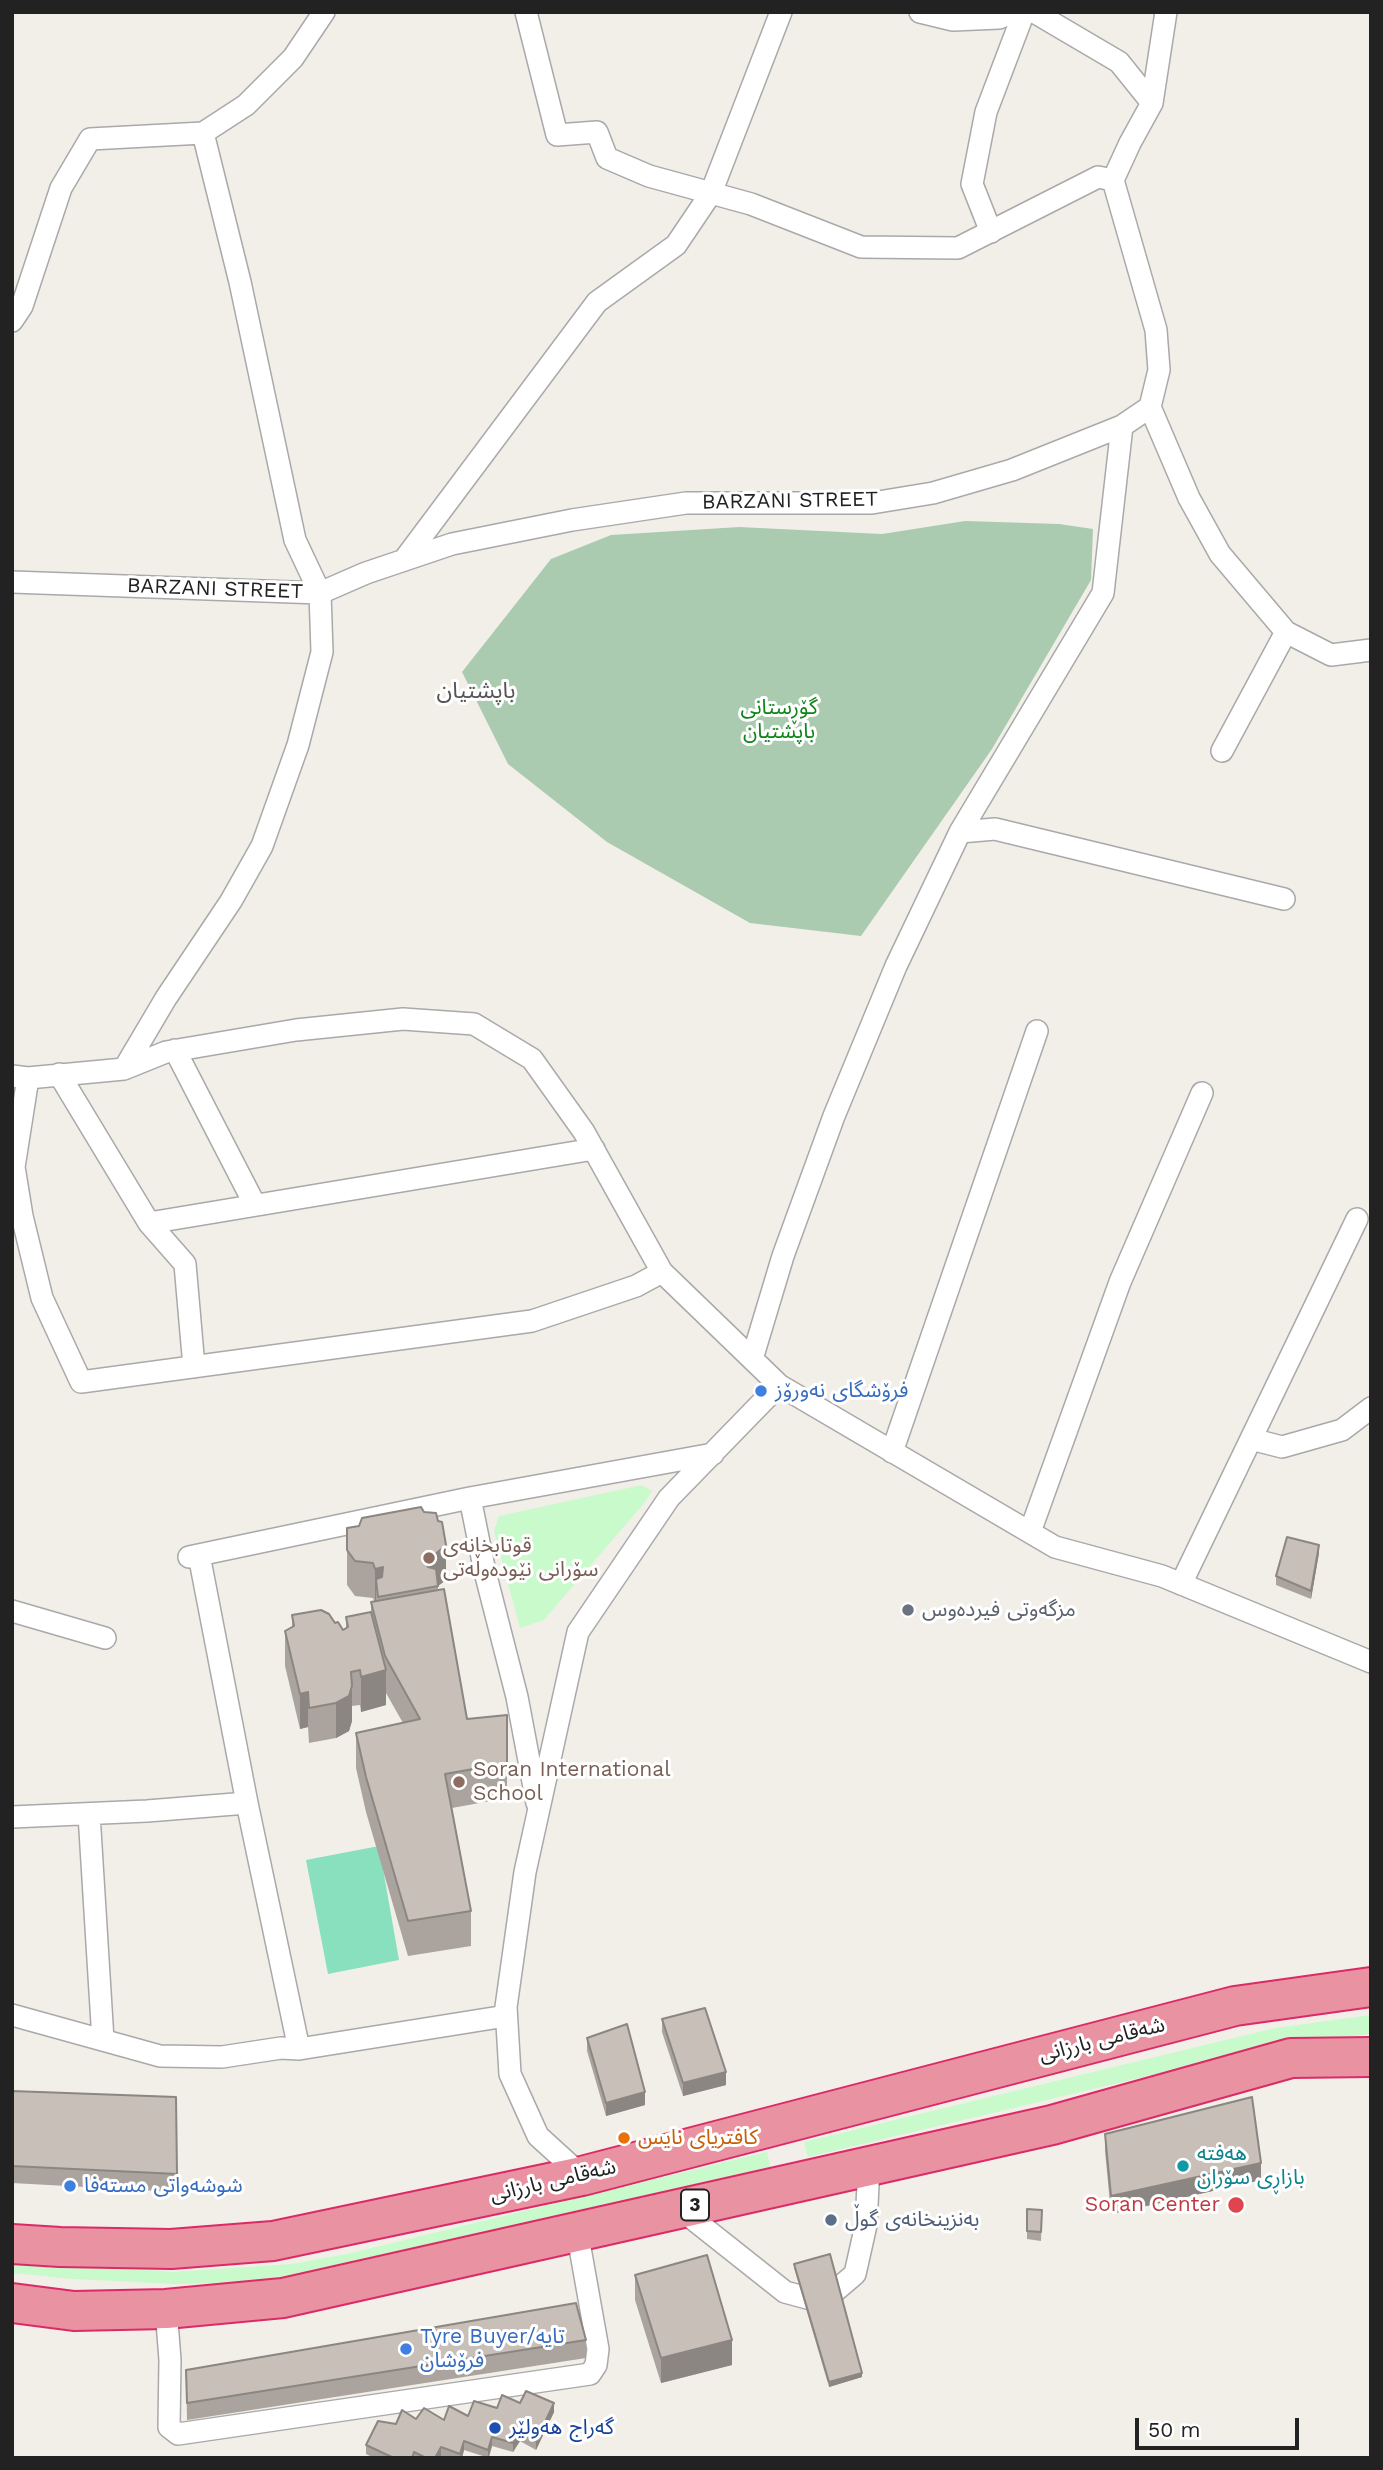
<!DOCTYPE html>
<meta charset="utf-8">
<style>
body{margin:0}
#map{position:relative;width:1383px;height:2470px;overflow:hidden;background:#f2efe9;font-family:"Work Sans",sans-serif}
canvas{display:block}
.frame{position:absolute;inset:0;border:14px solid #222;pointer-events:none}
.scale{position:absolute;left:1135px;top:2418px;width:164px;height:32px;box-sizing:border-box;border:4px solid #222;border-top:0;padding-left:9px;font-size:21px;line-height:24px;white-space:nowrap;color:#222;-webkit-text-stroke:5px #fff;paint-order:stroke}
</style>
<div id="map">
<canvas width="1383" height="2470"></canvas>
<div class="frame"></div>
<div class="scale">50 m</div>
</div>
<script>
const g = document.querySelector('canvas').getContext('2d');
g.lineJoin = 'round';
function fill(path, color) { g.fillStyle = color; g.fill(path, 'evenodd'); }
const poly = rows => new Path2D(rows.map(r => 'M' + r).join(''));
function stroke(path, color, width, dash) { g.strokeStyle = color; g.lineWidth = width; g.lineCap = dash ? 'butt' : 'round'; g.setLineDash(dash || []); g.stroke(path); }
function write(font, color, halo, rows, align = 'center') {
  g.font = font + ' "Work Sans","Noto Sans Arabic",sans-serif'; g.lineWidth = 6; g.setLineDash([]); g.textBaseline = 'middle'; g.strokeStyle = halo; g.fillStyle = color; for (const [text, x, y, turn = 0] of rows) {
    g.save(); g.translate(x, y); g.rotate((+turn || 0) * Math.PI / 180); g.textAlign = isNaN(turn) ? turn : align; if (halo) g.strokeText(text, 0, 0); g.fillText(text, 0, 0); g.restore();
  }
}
fill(poly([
 [965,521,1059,524,1093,529,1091,580,992,749,861,936,750,923,607,842,508,764,462,672,551,559,611,535,739,527,882,534]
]), '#aacbaf');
fill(poly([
 [642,1485,652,1491,645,1502,544,1620,520,1628,494,1531,499,1516],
 [1371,2015,1371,2034,1278,2045,808,2157,804,2142,1275,2028],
 [767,2152,771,2170,292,2282,173,2284,73,2279,12,2273,12,2256,172,2272,292,2264,347,2254]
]), '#c8facc');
fill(poly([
 [379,1846,399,1960,328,1974,306,1860]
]), '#88e0be');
const street = poly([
 [526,12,557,135,597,132,607,158,649,176,751,204,861,247,958,248,1098,177,1113,180],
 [920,12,953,20,999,18,1013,12],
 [1034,12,1119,62,1152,103],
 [991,232,972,184,986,112,1024,12],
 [12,321,22,306,61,188,90,139,203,133,246,105,293,58,324,12],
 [1150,407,1189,498,1220,554,1286,632,1331,655,1371,650],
 [404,560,597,302,676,245,711,193,781,12],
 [12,582,320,593,366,573,452,544,572,520,686,503,872,503,933,493,1012,470,1122,426,1150,407,1159,370,1156,330,1113,180,1130,143,1152,103,1166,12],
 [1222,751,1286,632],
 [960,832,1103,593,1122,426],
 [175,1050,255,1205],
 [124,1069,166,998,231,901,262,846,298,745,322,652,320,593,295,540,240,282,203,133],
 [59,1074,149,1223,185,1264,194,1367],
 [12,1076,28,1078,124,1069,166,1052,296,1030,403,1019,474,1024,532,1059,584,1132,662,1272,779,1385,1055,1547,1162,1576,1371,1662],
 [28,1078,14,1167,22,1216,42,1298,81,1382,532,1321,636,1286,662,1272],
 [149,1223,594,1149],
 [752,1359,783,1256,834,1116,896,966,960,832,995,829,1284,899],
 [1251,1439,1282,1447,1342,1430,1371,1408],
 [892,1452,1037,1031],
 [470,1498,485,1572,517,1697,537,1803],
 [1030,1532,1120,1282,1202,1093],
 [199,1555,247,1803,299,2049],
 [189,1557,470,1498,713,1454],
 [1181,1584,1357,1219],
 [12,1611,105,1638],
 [89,1814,103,2040],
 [12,1817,147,1811,247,1803],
 [12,2015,160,2056,222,2057,281,2048,299,2049,506,2016],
 [582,2176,538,2136,510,2074,506,2007,525,1872,578,1632,669,1498,779,1385],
 [679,2208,785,2292,822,2302,855,2274,866,2225,869,2165],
 [166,2309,170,2360,169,2427,178,2434,590,2374,596,2365,598,2349,577,2231]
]);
const highway = poly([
 [12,2244,60,2247,171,2249,273,2241,582,2176,1235,2006,1371,1987],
 [12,2303,74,2311,166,2309,283,2298,1052,2125,1291,2058,1371,2057]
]);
stroke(street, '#a9a9a9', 24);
stroke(highway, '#dc2a67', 42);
stroke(street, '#fff', 21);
stroke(highway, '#e892a2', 38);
fill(poly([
 [347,1528,446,1580,438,1586,438,1590,467,1719,507,1715,507,1798,452,1808,471,1911,471,1946,408,1956,366,1812,356,1768,356,1733,403,1723,386,1693,386,1705,361,1712,360,1705,352,1706,352,1721,349,1731,336,1738,309,1743,308,1727,300,1729,285,1666,285,1631,292,1627,292,1615,335,1623,343,1630,346,1628,346,1617,371,1612,371,1602,374,1601,373,1598,355,1596,347,1585],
 [1319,1553,1311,1599,1276,1585,1276,1576],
 [662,2019,726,2085,683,2096,662,2032],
 [587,2038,645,2105,606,2116,587,2051],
 [12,2091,176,2097,177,2192,12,2183],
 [1105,2134,1261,2180,1111,2214,1105,2151],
 [1027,2209,1042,2210,1041,2241,1027,2239],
 [794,2264,862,2377,829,2387,794,2268],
 [635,2275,732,2365,661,2383,635,2300],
 [586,2340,586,2358,187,2420,186,2370],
 [520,2403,554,2412,536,2450,520,2441,513,2452,492,2446,489,2458,464,2450,462,2458,445,2458,441,2456,440,2458,374,2458,366,2454,366,2445,396,2424,416,2419,444,2420,468,2416]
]), '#aba49e');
fill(poly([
 [446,1545,446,1580,438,1586,426,1562],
 [1319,1545,1319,1553,1311,1599,1311,1591],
 [383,1567,378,1597,376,1579,376,1604,375,1604,375,1569],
 [386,1670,386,1705,361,1712,361,1677],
 [352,1686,352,1721,349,1731,336,1738,336,1703],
 [308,1692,308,1727,300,1729,300,1694],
 [726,2072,726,2085,683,2096,683,2083],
 [645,2092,645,2105,606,2116,606,2103],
 [1261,2163,1261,2180,1111,2214,1111,2196],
 [732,2340,732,2365,661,2383,661,2358],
 [862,2373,862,2377,829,2387,829,2382],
 [554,2403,554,2412,536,2450,536,2441],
 [520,2432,520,2441,513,2452,513,2443],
 [492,2437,492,2446,488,2458,488,2450],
 [464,2441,464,2450,462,2458,460,2458],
 [441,2447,441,2456,440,2458,435,2458]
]), '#8b8681');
const building = poly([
 [421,1507,424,1512,436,1513,438,1521,442,1522,446,1545,426,1562,428,1567,436,1569,438,1586,378,1597,376,1579,382,1577,383,1567,375,1569,373,1563,355,1561,347,1550,347,1528,359,1526,362,1518,421,1507],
 [1287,1537,1319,1545,1311,1591,1276,1576,1287,1537],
 [444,1589,467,1719,507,1715,507,1763,445,1774,471,1911,408,1921,366,1777,356,1733,420,1719,385,1656,371,1602,444,1589],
 [321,1610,329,1614,335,1623,338,1622,343,1630,348,1627,346,1617,371,1612,386,1670,361,1677,360,1670,351,1672,352,1686,349,1696,336,1703,309,1708,308,1692,300,1694,285,1631,294,1626,292,1615,321,1610],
 [705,2008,726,2072,683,2083,662,2019,705,2008],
 [627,2024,645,2092,606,2103,587,2038,627,2024],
 [12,2091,176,2097,177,2174,12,2166,12,2091],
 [1252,2097,1261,2163,1111,2196,1105,2134,1252,2097],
 [1027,2209,1042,2210,1041,2232,1027,2231,1027,2209],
 [830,2254,862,2373,829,2382,794,2264,830,2254],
 [707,2255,732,2340,661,2358,635,2275,707,2255],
 [576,2303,586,2340,187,2403,186,2370,576,2303],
 [526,2391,554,2403,536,2441,520,2432,513,2443,492,2437,488,2450,464,2441,460,2454,441,2447,435,2458,426,2458,414,2452,412,2458,394,2458,366,2445,378,2421,396,2424,402,2410,416,2419,424,2408,444,2420,449,2406,468,2416,474,2401,497,2408,502,2395,520,2403,526,2391]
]);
fill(building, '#c7bfb8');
stroke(building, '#8b8681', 2);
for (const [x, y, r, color] of [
 [761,1391,7,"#3f7fe0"],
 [429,1558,7,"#8d6e63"],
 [908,1610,7,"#6b7280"],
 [459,1782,7,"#8d6e63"],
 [624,2138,7,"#e8710a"],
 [1183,2166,7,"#0f9aa8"],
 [70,2186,7,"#3f7fe0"],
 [1236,2205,9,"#e0444e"],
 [831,2220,7,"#5c6f8a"],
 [406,2349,7,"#3f7fe0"],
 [495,2428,7,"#1a4fb4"]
]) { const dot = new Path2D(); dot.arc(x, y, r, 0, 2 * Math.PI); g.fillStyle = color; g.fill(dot); stroke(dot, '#fff', 2.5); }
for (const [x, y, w] of [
 [695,2205,28]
]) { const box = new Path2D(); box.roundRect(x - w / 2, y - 15.5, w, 31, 5); g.fillStyle = '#fff'; g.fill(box); stroke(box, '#222', 2); }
write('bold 19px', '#222', null, [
 ["3",695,2205]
]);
write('21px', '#222', '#fff', [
 ["BARZANI STREET",790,501,-1],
 ["BARZANI STREET",215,589,2],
 ["شەقامی بارزانی",1102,2040,-14],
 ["شەقامی بارزانی",553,2181,-13]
]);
write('21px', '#0c8416', '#fff', [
 ["گۆڕستانی",779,708],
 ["باپشتیان",779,732]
]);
write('21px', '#366cbe', '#fff', [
 ["فرۆشگای نەورۆز",775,1391],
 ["شوشەواتی مستەفا",84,2186],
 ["Tyre Buyer/تایە",420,2337],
 ["فرۆشان",420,2361]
], 'left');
write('21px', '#785e54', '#fff', [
 ["قوتابخانەی",443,1546],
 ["سۆرانی نێودەوڵەتی",443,1570],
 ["Soran International",473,1770],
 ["School",473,1794]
], 'left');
write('21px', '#5b616d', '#fff', [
 ["مزگەوتی فیردەوس",922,1610]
], 'left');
write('21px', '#c56008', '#fff', [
 ["کافتریای نایس",638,2138]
], 'left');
write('21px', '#0d838f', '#fff', [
 ["هەفتە",1197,2154],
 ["بازاڕی سۆران",1197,2178]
], 'left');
write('21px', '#be3a42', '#fff', [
 ["Soran Center",1220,2205]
], 'right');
write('21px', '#4e5e75', '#fff', [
 ["بەنزینخانەی گوڵ",845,2220]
], 'left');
write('21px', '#164399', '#fff', [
 ["گەراج هەولێر",509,2428]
], 'left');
write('23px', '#555', '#fff', [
 ["باپشتیان",476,691]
]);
</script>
